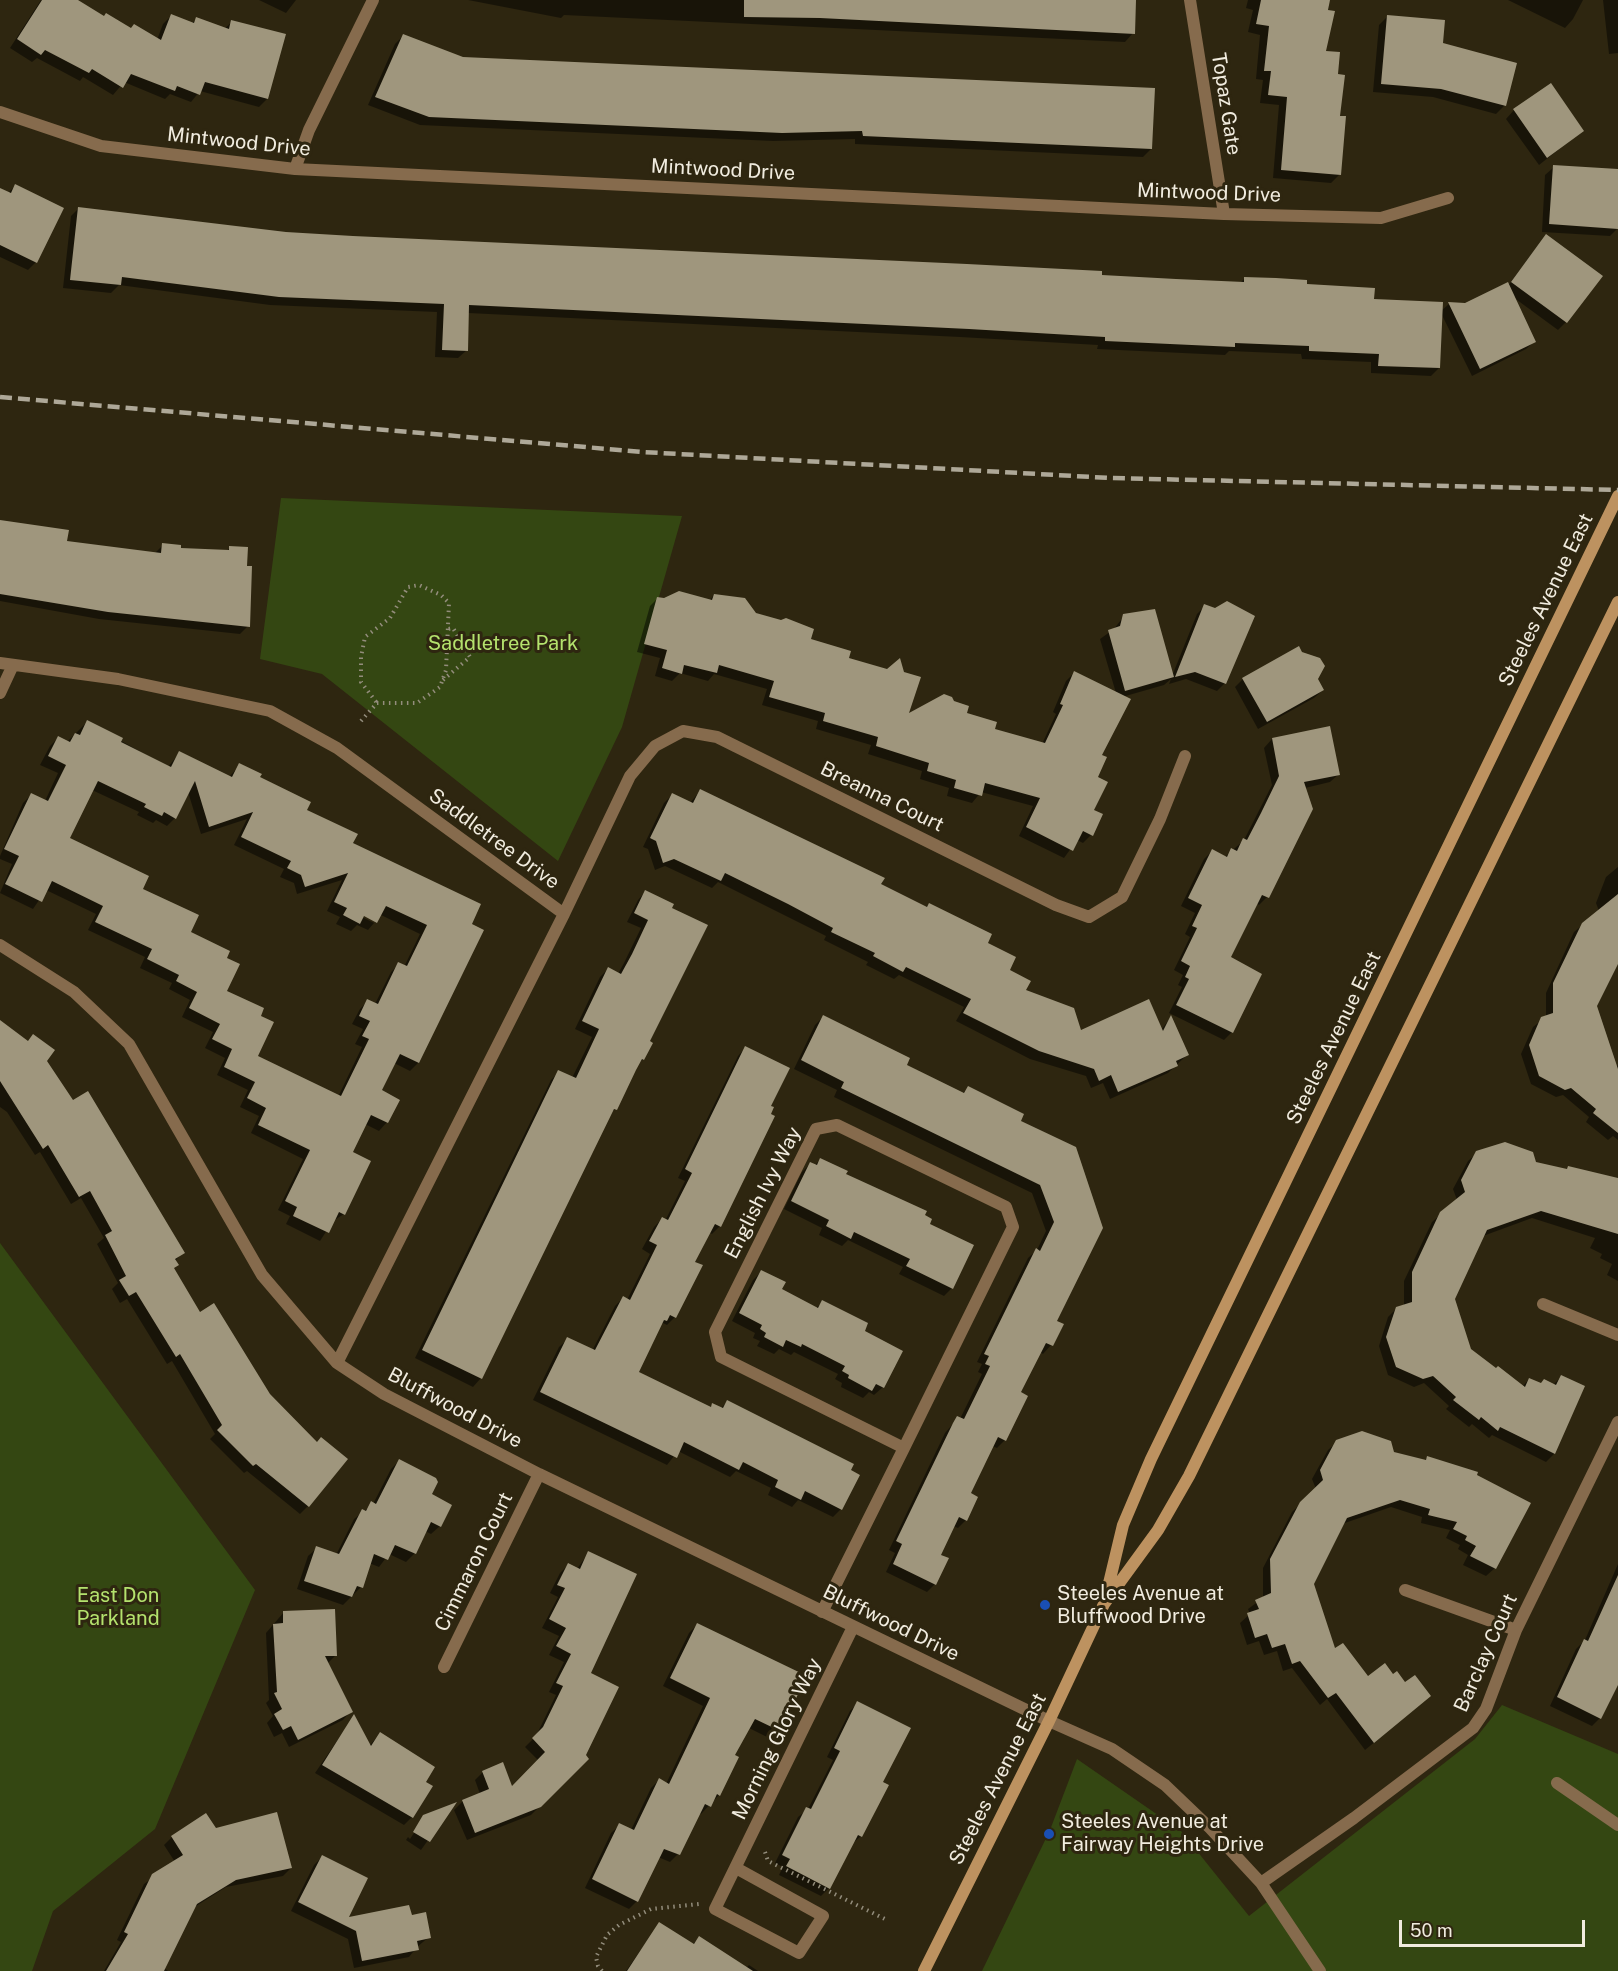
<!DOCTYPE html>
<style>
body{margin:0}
#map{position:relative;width:1618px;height:1971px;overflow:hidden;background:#2e2610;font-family:"Public Sans",sans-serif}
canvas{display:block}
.scale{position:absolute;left:1399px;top:1920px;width:186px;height:27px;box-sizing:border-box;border:3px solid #f1ecdf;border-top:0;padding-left:8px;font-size:18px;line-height:21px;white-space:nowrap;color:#f1ecdf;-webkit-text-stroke:4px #2e2610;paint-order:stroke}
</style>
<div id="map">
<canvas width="1618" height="1971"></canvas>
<div class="scale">50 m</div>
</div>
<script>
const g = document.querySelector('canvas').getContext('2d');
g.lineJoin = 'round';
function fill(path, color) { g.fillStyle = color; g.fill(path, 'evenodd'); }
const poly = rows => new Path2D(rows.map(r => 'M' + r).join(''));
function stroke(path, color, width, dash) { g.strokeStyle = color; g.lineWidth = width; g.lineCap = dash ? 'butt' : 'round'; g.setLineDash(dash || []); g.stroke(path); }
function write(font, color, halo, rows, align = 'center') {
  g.font = font + ' "Public Sans",sans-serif'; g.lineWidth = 6; g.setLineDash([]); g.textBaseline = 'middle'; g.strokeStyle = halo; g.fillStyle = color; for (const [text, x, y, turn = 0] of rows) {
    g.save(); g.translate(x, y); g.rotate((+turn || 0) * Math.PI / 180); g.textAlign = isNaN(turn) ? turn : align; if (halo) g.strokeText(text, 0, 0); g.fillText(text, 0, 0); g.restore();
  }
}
fill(poly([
 [281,498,682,516,622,727,558,861,322,674,260,659],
 [0,1243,255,1590,155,1829,53,1911,32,1971,0,1971],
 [1502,1705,1618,1754,1618,1971,982,1971,1050,1830,1077,1759,1181,1831,1249,1916,1475,1739]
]), '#344712');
fill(poly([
 [41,0,75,0,104,18,157,40,163,24,171,16,192,23,197,19,224,29,232,22,267,99,259,107,200,91,191,102,170,94,165,99,124,82,113,95,83,77,80,81,37,58,32,62,10,48],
 [259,0,296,0,286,13],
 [468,0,1135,0,1133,33,1125,42,564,15,561,18],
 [1248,0,1329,0,1325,52,1336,75,1340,174,1331,183,1273,178,1279,105,1260,103,1263,80,1256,79,1260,35,1248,32,1253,10,1246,8],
 [1508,0,1583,0,1573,19,1565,28],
 [1603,0,1618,0,1618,53,1609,54],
 [1387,17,1442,44,1516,64,1504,106,1496,114,1433,97,1373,92,1379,25],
 [403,36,463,59,1151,149,1143,157,855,144,855,139,773,141,420,125,368,105,395,44],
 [1514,110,1582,131,1539,165,1506,119],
 [1554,167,1618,171,1618,228,1610,236,1542,232,1545,175],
 [15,186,36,262,28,270,0,257,0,189,8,193],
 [79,208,286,233,1100,277,1240,283,1245,278,1305,286,1441,311,1449,304,1465,305,1508,286,1539,244,1566,322,1558,330,1513,297,1535,341,1526,349,1472,376,1441,313,1439,368,1431,376,1371,373,1371,362,1302,359,1301,354,1229,351,1225,355,1097,349,1098,345,960,337,468,313,467,350,458,358,435,357,437,312,270,305,119,285,111,293,63,288,71,216],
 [0,521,66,542,154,554,163,545,179,549,226,552,230,548,248,626,240,634,99,619,0,601],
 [714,595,847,659,907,716,965,714,994,730,1042,744,1056,714,1053,712,1066,681,1074,673,1116,693,1100,639,1114,629,1124,616,1172,676,1197,614,1205,606,1225,683,1217,691,1186,679,1169,684,1171,679,1164,685,1122,697,1100,755,1091,835,1083,843,1077,840,1064,858,1019,836,1033,806,981,792,972,803,947,796,949,788,920,779,922,771,868,754,871,745,816,729,818,721,762,705,767,689,714,674,708,681,680,673,672,681,655,676,660,658,637,652,650,606,658,598,709,601],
 [1298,648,1323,690,1314,698,1258,729,1235,687,1243,679],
 [87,722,168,767,180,752,229,777,240,765,482,931,418,1063,410,1071,394,1063,380,1091,387,1122,379,1131,365,1124,351,1153,344,1214,333,1221,320,1241,286,1224,290,1216,278,1210,303,1159,251,1133,259,1116,240,1107,248,1090,217,1075,225,1058,205,1048,213,1032,182,1017,190,1000,169,989,172,983,140,968,145,957,88,930,96,914,46,890,33,909,0,893,12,864,0,859,0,856,23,803,31,795,45,801,58,773,40,765,50,746,58,738,67,742],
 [92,790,139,812,137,815,153,823,156,820,167,826,175,818,188,792,201,834,247,819,234,845,284,869,280,877,294,883,297,894,342,880,327,911,340,917,336,924,351,931,357,925,368,930,374,923,356,914,358,912,375,920,375,923,379,914,420,934,404,967,399,964,391,972,375,1004,368,1001,360,1009,352,1024,363,1029,355,1044,362,1047,338,1097,256,1057,259,1016,225,991,225,959,189,933,141,889,68,839],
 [1272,739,1339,774,1330,782,1305,788,1267,897,1259,905,1256,903,1229,958,1232,1032,1224,1040,1169,1013,1182,987,1178,985,1183,975,1174,970,1190,937,1185,934,1195,913,1181,906,1204,859,1212,851,1225,857,1244,840,1272,785,1264,748],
 [700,791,925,908,929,904,986,944,1024,991,1080,1033,1161,1030,1171,1017,1187,1055,1168,1073,1110,1099,1103,1083,1091,1088,1086,1076,1030,1059,956,1021,964,1007,899,975,894,979,866,965,868,962,824,940,826,936,718,882,712,888,665,866,655,870,648,849,643,847,664,803,672,795,690,803],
 [1618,867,1618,960,1596,1006,1615,1064,1618,1066,1618,1140,1613,1136,1608,1140,1586,1122,1589,1117,1563,1095,1556,1097,1531,1084,1521,1054,1533,1027,1546,1017,1546,993,1574,932,1599,911,1596,903,1606,877],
 [646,891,672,905,643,1059,635,1067,615,1109,608,1116,481,1378,473,1387,415,1358,551,1080,559,1072,572,1078,592,1037,575,1029,600,977,608,969,618,974,624,963,641,928,627,922,638,900],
 [823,1017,905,1066,962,1094,968,1088,1019,1122,1075,1148,1055,1321,1062,1325,1051,1345,1043,1354,1040,1352,1019,1393,1005,1440,997,1448,992,1446,969,1494,966,1520,958,1528,953,1526,939,1556,935,1584,927,1592,886,1572,895,1553,889,1550,945,1433,958,1418,960,1419,982,1374,978,1372,982,1364,977,1362,1028,1258,1037,1250,1046,1231,1032,1193,834,1097,837,1090,794,1069,815,1025],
 [0,1022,45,1061,72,1102,183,1252,175,1261,172,1269,308,1506,300,1514,247,1471,244,1473,210,1439,215,1434,172,1361,167,1364,127,1299,120,1303,112,1289,118,1283,97,1244,104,1238,81,1198,71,1204,40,1152,35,1155,7,1112,0,1107],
 [746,1047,769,1106,720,1226,712,1234,709,1232,693,1262,675,1317,667,1325,663,1323,660,1326,637,1372,710,1408,713,1405,720,1409,727,1402,841,1509,833,1517,798,1500,792,1507,768,1495,771,1488,736,1471,730,1477,678,1451,667,1465,533,1400,559,1347,568,1339,592,1351,615,1306,623,1298,627,1300,650,1254,642,1249,654,1227,662,1219,665,1221,685,1181,678,1178,738,1056],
 [1477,1153,1535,1164,1618,1188,1618,1281,1607,1275,1612,1264,1600,1258,1602,1254,1590,1248,1595,1238,1532,1218,1483,1236,1453,1299,1470,1350,1522,1387,1529,1379,1540,1384,1553,1385,1562,1376,1583,1387,1554,1454,1546,1462,1492,1435,1489,1438,1472,1424,1469,1427,1446,1409,1449,1406,1424,1383,1414,1387,1388,1375,1379,1346,1388,1317,1396,1309,1404,1306,1404,1281,1432,1222,1457,1200,1453,1189,1468,1161],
 [820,1160,923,1216,952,1288,944,1296,899,1274,903,1267,848,1240,842,1246,819,1235,822,1228,784,1209,802,1172,810,1164,814,1166],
 [761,1272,780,1290,816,1308,823,1302,863,1331,883,1387,874,1395,869,1392,863,1398,841,1387,842,1383,835,1379,838,1374,794,1352,791,1355,779,1349,774,1354,757,1346,760,1341,753,1338,755,1333,732,1321,753,1280],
 [1337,1442,1424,1461,1427,1458,1495,1568,1486,1576,1463,1565,1468,1555,1458,1549,1460,1545,1446,1538,1450,1530,1421,1523,1422,1517,1391,1507,1342,1524,1313,1584,1335,1651,1368,1678,1393,1676,1421,1704,1365,1750,1327,1699,1320,1705,1292,1668,1283,1671,1277,1651,1264,1655,1259,1641,1247,1645,1240,1623,1250,1614,1248,1609,1263,1598,1263,1568,1292,1512,1316,1489,1312,1479,1328,1450],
 [399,1461,430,1495,440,1526,431,1534,425,1531,414,1554,406,1562,389,1554,379,1567,369,1563,361,1587,343,1605,297,1589,308,1556,317,1548,336,1555,354,1519,373,1504,391,1469],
 [589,1552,589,1674,584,1756,587,1759,531,1815,467,1840,454,1810,463,1801,480,1794,475,1780,483,1772,512,1788,539,1761,525,1747,536,1736,556,1695,549,1692,564,1662,549,1655,559,1636,542,1628,558,1597,550,1593,560,1573,568,1565,577,1569],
 [1618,1564,1618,1683,1600,1718,1592,1726,1550,1706,1576,1649,1585,1640],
 [284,1612,335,1656,327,1664,351,1711,343,1720,289,1747,282,1733,274,1737,267,1723,273,1716,266,1703,269,1700,266,1633],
 [697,1625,805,1677,779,1731,771,1739,749,1728,733,1756,719,1795,701,1814,699,1813,678,1854,670,1862,658,1857,637,1901,629,1909,585,1888,611,1833,620,1825,631,1830,651,1788,659,1780,666,1784,703,1706,663,1686,689,1633],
 [858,1703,881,1783,861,1836,852,1844,829,1888,821,1896,779,1875,783,1867,775,1863,798,1817,808,1809,833,1760,827,1757,850,1711],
 [354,1716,369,1746,380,1734,423,1782,412,1817,404,1825,315,1773],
 [453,1805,421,1850,406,1840,408,1837,410,1839,422,1821],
 [215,1830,291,1868,283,1876,226,1887,193,1908,164,1968,168,1971,104,1971,121,1942,117,1940,144,1884,175,1862,164,1845,172,1837],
 [322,1857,346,1919,411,1917,429,1937,417,1947,409,1957,354,1968,348,1939,291,1911,314,1865],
 [659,1924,692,1945,699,1938,746,1968,749,1965,758,1971,626,1971]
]), '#0007');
fill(poly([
 [42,0,78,0,104,16,106,13,131,28,134,24,161,40,171,14,194,23,196,17,229,29,231,20,286,34,268,99,205,82,200,95,177,86,175,91,131,74,123,88,92,69,89,73,45,50,41,55,17,39],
 [744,0,1136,0,1135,34,820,18,744,17],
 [1261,0,1330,0,1328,10,1335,11,1326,51,1340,52,1338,74,1345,75,1340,116,1346,116,1341,175,1281,170,1287,97,1268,95,1271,71,1264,71,1269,26,1256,24],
 [1387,15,1445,20,1443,43,1517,63,1506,106,1441,89,1381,84],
 [403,34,463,57,1155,88,1152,149,863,136,862,131,782,133,429,117,375,97],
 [1551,83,1584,131,1547,158,1513,109],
 [1553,165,1618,169,1618,229,1549,224],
 [15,184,64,208,37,263,0,245,0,188,11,193],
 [78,207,286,232,353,236,967,264,1102,271,1102,275,1176,279,1244,282,1244,277,1276,278,1307,280,1307,284,1375,288,1374,299,1443,302,1440,368,1378,366,1379,354,1309,351,1309,346,1235,343,1235,347,1105,341,1105,337,969,329,469,305,468,351,442,350,444,304,279,297,122,277,121,285,70,280],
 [1546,234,1603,276,1567,323,1511,282],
 [1508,282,1536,342,1480,369,1448,302,1465,303],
 [0,520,69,530,67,541,161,553,162,543,181,545,181,548,229,550,229,546,248,547,247,566,252,566,250,627,108,612,0,594],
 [679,591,712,600,714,594,745,598,756,613,781,620,786,618,814,629,811,639,851,651,849,658,887,669,900,658,904,672,921,677,909,713,944,694,952,697,954,701,969,706,967,713,997,722,995,729,1045,743,1063,705,1060,704,1074,671,1131,699,1102,755,1107,757,1098,777,1108,782,1094,810,1103,814,1093,836,1083,831,1073,851,1026,827,1040,798,985,783,982,796,954,788,956,780,927,771,929,763,876,746,878,737,823,721,825,713,769,697,774,681,719,665,717,673,684,665,682,674,662,668,667,650,644,644,657,597,664,598],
 [1227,601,1255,616,1226,684,1195,672,1175,677,1204,604,1215,608],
 [1155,609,1174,677,1125,691,1108,630,1120,626,1123,614],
 [1299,646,1302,652,1320,658,1325,666,1318,679,1324,690,1267,722,1242,678],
 [87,720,123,738,121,742,171,767,179,751,232,777,239,763,262,774,260,777,311,802,307,810,358,834,353,843,481,904,472,924,484,930,419,1063,400,1054,382,1090,400,1100,388,1123,371,1115,353,1152,371,1161,345,1215,339,1212,329,1233,293,1216,297,1207,285,1201,310,1150,258,1125,266,1108,247,1098,255,1082,224,1067,232,1049,212,1039,220,1024,189,1008,197,992,176,981,179,975,147,959,152,949,95,922,103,906,52,881,42,902,5,884,19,856,4,849,31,793,48,801,66,765,48,756,58,736,70,742,75,733,80,735],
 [98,781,146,804,144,807,162,816,164,812,176,819,195,781,209,827,253,812,241,837,291,861,287,868,301,875,305,887,348,873,334,902,347,908,343,915,360,924,364,916,377,923,386,906,427,925,407,966,398,962,378,1004,367,999,359,1016,370,1021,362,1036,369,1039,341,1096,258,1056,274,1022,261,1016,264,1008,227,991,240,964,227,958,230,951,191,932,199,915,143,889,149,876,70,838],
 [1330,726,1340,775,1304,782,1313,809,1269,898,1262,895,1231,957,1262,974,1233,1033,1176,1005,1189,979,1185,977,1190,966,1181,961,1197,928,1192,926,1202,905,1188,898,1212,849,1227,857,1231,848,1237,851,1243,838,1247,840,1261,813,1279,776,1272,738],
 [700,789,885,878,881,884,927,907,929,903,992,934,988,943,1016,957,1010,970,1031,981,1026,990,1074,1008,1081,1030,1149,999,1163,1031,1171,1015,1189,1055,1176,1061,1178,1066,1118,1092,1111,1075,1099,1081,1094,1069,1039,1051,963,1013,971,999,906,967,903,972,873,956,875,953,831,932,833,928,788,904,725,873,721,881,674,859,663,863,656,841,650,838,672,793,693,803],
 [645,890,674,904,672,908,708,925,650,1041,653,1043,644,1060,642,1059,636,1070,617,1110,614,1109,482,1379,422,1350,558,1070,576,1078,599,1029,582,1021,608,967,621,974,632,954,648,920,634,913],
 [1618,894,1618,964,1597,1006,1618,1069,1618,1133,1593,1113,1596,1109,1571,1088,1565,1090,1539,1076,1529,1045,1541,1017,1553,1013,1553,983,1582,923],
 [823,1015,910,1058,907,1065,964,1093,968,1086,1024,1114,1021,1121,1076,1147,1103,1228,1057,1321,1064,1324,1053,1346,1046,1343,1021,1392,1028,1396,1006,1441,998,1437,971,1493,978,1497,967,1521,959,1517,941,1555,949,1558,936,1585,893,1564,902,1544,896,1541,953,1423,957,1416,964,1419,990,1366,985,1364,989,1356,984,1354,1036,1248,1040,1251,1054,1222,1040,1185,841,1088,844,1082,801,1060],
 [0,1020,28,1041,33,1034,55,1050,47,1061,73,1100,88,1091,185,1253,175,1259,179,1265,174,1268,200,1312,214,1303,270,1394,317,1442,321,1437,348,1459,309,1507,256,1464,253,1466,217,1430,222,1425,180,1354,176,1357,136,1292,129,1296,119,1280,126,1276,105,1235,112,1231,90,1191,79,1197,48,1145,43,1149,0,1081],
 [745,1046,790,1068,771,1106,774,1107,771,1114,775,1116,721,1227,715,1224,695,1262,703,1265,676,1318,670,1315,667,1321,664,1320,639,1372,711,1407,712,1403,723,1408,727,1400,854,1464,851,1470,860,1475,842,1510,805,1491,801,1500,775,1487,778,1480,743,1462,739,1470,684,1442,677,1458,540,1392,567,1337,595,1350,623,1296,630,1300,657,1245,649,1241,662,1217,668,1220,692,1173,685,1169],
 [1505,1142,1533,1152,1536,1162,1567,1169,1568,1166,1618,1178,1618,1234,1541,1211,1487,1230,1455,1299,1471,1349,1496,1368,1498,1366,1525,1387,1529,1378,1541,1383,1544,1379,1556,1385,1561,1375,1585,1386,1555,1454,1500,1427,1498,1431,1481,1417,1479,1420,1453,1400,1456,1397,1433,1376,1423,1379,1396,1367,1386,1337,1396,1307,1412,1302,1412,1272,1440,1212,1465,1192,1461,1180,1476,1151],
 [820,1158,848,1171,846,1174,927,1211,925,1215,932,1219,930,1224,974,1245,953,1289,906,1266,910,1259,854,1232,851,1239,826,1226,829,1220,791,1201,810,1162,817,1165],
 [761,1270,786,1282,782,1289,818,1308,822,1300,868,1323,865,1331,903,1351,884,1388,876,1384,872,1391,848,1378,849,1375,842,1371,845,1366,802,1344,801,1347,786,1340,783,1347,764,1337,766,1333,760,1329,762,1325,739,1313],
 [1362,1431,1391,1441,1394,1452,1426,1460,1427,1456,1478,1472,1477,1475,1531,1503,1496,1569,1470,1556,1476,1546,1465,1540,1467,1536,1453,1529,1457,1522,1428,1515,1430,1509,1400,1500,1347,1518,1314,1584,1335,1648,1343,1643,1368,1676,1385,1663,1393,1674,1397,1671,1405,1682,1415,1675,1431,1696,1374,1743,1336,1693,1328,1698,1300,1661,1292,1664,1285,1644,1272,1648,1267,1634,1255,1638,1247,1613,1259,1609,1255,1600,1271,1593,1270,1559,1300,1502,1323,1480,1320,1470,1336,1440],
 [399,1459,436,1478,438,1482,432,1494,452,1505,441,1527,431,1522,416,1554,395,1545,388,1560,374,1554,363,1588,357,1586,352,1597,304,1581,316,1546,339,1554,362,1509,366,1511,371,1501,376,1504],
 [588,1551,637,1574,591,1673,619,1687,586,1755,589,1759,541,1807,475,1833,462,1800,489,1789,482,1771,503,1762,512,1786,545,1752,532,1738,543,1727,563,1686,556,1683,571,1654,556,1646,566,1628,549,1619,565,1588,557,1585,568,1563,580,1569],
 [1618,1575,1618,1685,1601,1719,1557,1697,1584,1639,1588,1641],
 [335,1609,337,1656,325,1656,353,1712,298,1740,291,1726,283,1730,274,1714,282,1709,274,1693,277,1692,273,1624,283,1623,283,1611],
 [697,1623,807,1676,780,1731,755,1719,735,1755,739,1757,720,1796,717,1794,711,1807,705,1804,680,1855,664,1849,638,1902,592,1879,619,1823,634,1830,659,1778,669,1784,710,1698,670,1678],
 [857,1701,911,1728,883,1782,889,1785,875,1812,862,1837,858,1835,830,1889,786,1866,790,1859,782,1855,806,1807,811,1809,840,1751,834,1748],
 [354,1714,371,1746,380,1732,435,1767,426,1782,433,1786,413,1818,322,1765],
 [457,1802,430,1842,413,1832,423,1815],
 [277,1812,292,1868,236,1880,197,1904,164,1971,106,1971,128,1934,124,1932,152,1874,183,1855,171,1836,206,1813,216,1828],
 [322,1855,368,1878,349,1917,409,1905,412,1915,426,1912,431,1938,417,1941,419,1950,362,1961,356,1931,298,1902],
 [659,1922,694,1944,699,1936,753,1971,627,1971]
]), '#9f967d');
stroke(poly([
 [443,680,470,657,453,628,448,629],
 [361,721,377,703,417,703,440,687,446,670,449,603,441,595,419,585,408,587,390,618,365,637,361,657,361,682,377,703],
 [765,1852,768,1861,887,1920],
 [602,1971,598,1966,596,1957,607,1935,619,1925,651,1909,699,1904]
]), '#938d7c', 4, [1.5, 4.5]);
stroke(poly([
 [1557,1783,1618,1825]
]), '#866b4d', 12);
stroke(poly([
 [1190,0,1224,214],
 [0,112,101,146,295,169,1224,214,1381,218,1448,198],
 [295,169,309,130,373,0],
 [0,663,118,679,270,711,337,748,564,914,337,1363],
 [0,693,13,665],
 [564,914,630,776,655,746,683,731,717,737,1056,905,1089,917,1122,897,1160,819,1185,756],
 [0,945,74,992,129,1044,262,1275,337,1363,384,1394,539,1474,1049,1721,1112,1749,1165,1785,1210,1828,1261,1883,1320,1971],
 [1543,1304,1618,1335],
 [1405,1590,1516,1630],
 [822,1612,904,1448,1013,1227,1006,1207,837,1125,816,1129,715,1332,721,1357,904,1448],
 [444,1667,539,1474],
 [736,1868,823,1916,799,1953,715,1909,853,1627],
 [1261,1883,1354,1818,1473,1728,1486,1709,1516,1630,1618,1422]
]), '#866b4d', 12);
stroke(poly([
 [1105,1600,1123,1525,1151,1459,1618,496],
 [924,1971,1049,1721,1104,1604,1158,1530,1189,1476,1618,602]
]), '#bd9260', 12);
stroke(poly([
 [0,397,643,452,1110,478,1618,490]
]), '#aea898', 4.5, [12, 6]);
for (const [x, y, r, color] of [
 [1045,1605,6,"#1a4fb4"],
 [1049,1834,6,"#1a4fb4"]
]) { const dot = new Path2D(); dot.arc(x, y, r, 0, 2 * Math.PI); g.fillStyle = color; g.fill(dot); stroke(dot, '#2e2610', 2); }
write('20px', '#f1ecdf', '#2e2610', [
 ["Topaz Gate",1226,104,81],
 ["Mintwood Drive",239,142,6],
 ["Mintwood Drive",723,170,3],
 ["Mintwood Drive",1209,193,2],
 ["Steeles Avenue East",1546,600,-64],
 ["Breanna Court",882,797,26],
 ["Saddletree Drive",494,839,36],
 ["Steeles Avenue East",1334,1038,-64],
 ["English Ivy Way",763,1193,-63],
 ["Bluffwood Drive",455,1408,28],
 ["Cimmaron Court",474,1562,-64],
 ["Bluffwood Drive",891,1623,26],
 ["Barclay Court",1486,1653,-66],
 ["Morning Glory Way",777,1739,-64],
 ["Steeles Avenue East",998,1779,-63]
]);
write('20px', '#b4e26d', '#2e2610', [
 ["Saddletree Park",503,644],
 ["East Don",118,1596],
 ["Parkland",118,1619]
]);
write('20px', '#f1ecdf', '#2e2610', [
 ["Steeles Avenue at",1057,1594],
 ["Bluffwood Drive",1057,1617],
 ["Steeles Avenue at",1061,1822],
 ["Fairway Heights Drive",1061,1845]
], 'left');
</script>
